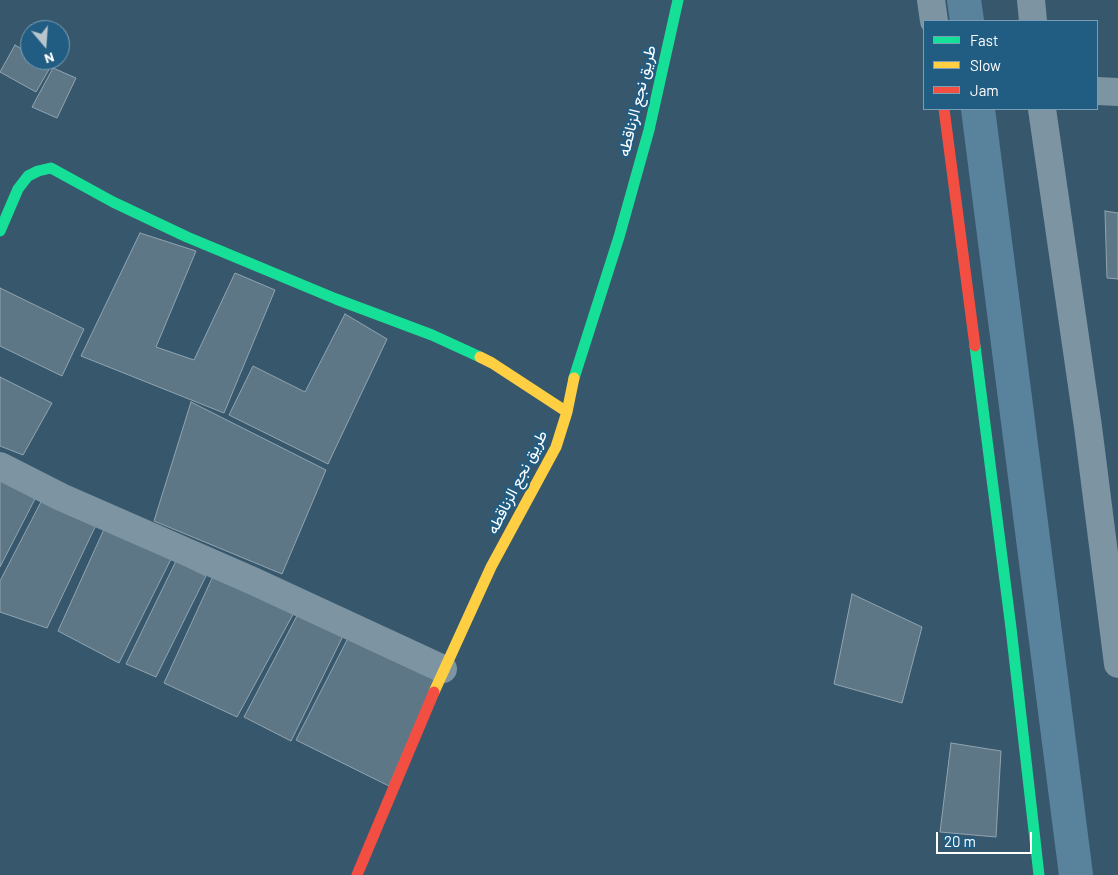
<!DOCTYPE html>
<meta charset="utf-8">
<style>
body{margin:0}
#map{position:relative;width:1118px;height:875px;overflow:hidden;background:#37586c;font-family:Barlow,sans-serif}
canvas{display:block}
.legend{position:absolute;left:923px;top:20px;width:175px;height:90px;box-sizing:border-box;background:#215d82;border:1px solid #7a9eb4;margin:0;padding:6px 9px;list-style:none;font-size:15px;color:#fff}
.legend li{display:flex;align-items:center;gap:10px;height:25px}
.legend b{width:25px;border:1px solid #7a9eb4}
.north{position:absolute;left:20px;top:20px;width:50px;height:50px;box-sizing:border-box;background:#215d82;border:1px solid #7a9eb4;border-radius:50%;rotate:162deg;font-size:14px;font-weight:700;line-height:20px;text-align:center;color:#fff}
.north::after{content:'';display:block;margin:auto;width:18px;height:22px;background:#b9c5cc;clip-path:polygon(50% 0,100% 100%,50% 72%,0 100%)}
.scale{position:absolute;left:936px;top:832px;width:96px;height:22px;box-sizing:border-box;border:2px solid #fff;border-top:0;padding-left:6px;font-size:15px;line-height:18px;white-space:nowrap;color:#fff;-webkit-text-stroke:4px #215d82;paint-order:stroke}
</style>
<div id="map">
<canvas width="1118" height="875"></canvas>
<ul class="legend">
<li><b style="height:6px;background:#16e098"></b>Fast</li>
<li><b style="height:6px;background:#ffcf43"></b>Slow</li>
<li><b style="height:6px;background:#f24e42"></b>Jam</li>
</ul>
<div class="north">N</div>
<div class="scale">20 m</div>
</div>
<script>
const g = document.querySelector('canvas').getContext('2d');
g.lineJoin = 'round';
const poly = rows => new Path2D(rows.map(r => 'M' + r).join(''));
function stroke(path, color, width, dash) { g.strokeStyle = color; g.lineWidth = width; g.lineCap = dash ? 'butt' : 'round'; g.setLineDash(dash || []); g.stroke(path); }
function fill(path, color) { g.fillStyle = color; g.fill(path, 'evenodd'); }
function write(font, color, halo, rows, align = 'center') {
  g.font = font + ' Barlow,Vazirmatn,sans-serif'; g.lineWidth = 4.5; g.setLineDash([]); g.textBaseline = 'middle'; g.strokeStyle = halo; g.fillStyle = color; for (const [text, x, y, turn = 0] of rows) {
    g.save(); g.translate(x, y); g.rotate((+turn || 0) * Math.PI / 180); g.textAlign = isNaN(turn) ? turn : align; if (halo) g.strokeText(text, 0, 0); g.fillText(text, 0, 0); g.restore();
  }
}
stroke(poly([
 [964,0,967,21],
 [978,109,1076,875]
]), '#59829c', 34);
const building = poly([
 [15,45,30,54,30,60,40,60,51,66,36,92,0,72,15,45],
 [53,68,76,78,57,118,32,107,53,68],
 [1105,211,1118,213,1118,279,1107,278,1105,211],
 [140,233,196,251,156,347,194,360,235,273,275,290,224,413,81,356,140,233],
 [0,288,84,329,62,376,0,346,0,288],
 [345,314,387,339,328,464,229,415,253,366,305,392,345,314],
 [0,377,52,403,23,455,0,446,0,377],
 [191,402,326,470,282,574,154,521,191,402],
 [0,475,37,495,0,567,0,475],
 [43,498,97,523,47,628,0,612,0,581,43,498],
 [105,527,171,559,119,663,58,631,105,527],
 [176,561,206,576,156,677,126,664,176,561],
 [213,576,296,609,237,717,164,683,213,576],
 [852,594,922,627,902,703,834,684,852,594],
 [299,612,344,634,291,741,244,717,299,612],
 [348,638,436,676,389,786,296,740,348,638],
 [951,743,1001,751,996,837,940,832,951,743]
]);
fill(building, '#5e7786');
stroke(building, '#91a4b0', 1);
stroke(poly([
 [931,0,934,21],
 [1031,0,1033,21],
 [1097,91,1118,92],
 [1042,109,1088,427,1118,664],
 [0,466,61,497,253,581,443,669]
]), '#7d94a2', 28);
stroke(poly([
 [0,231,18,189,28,176,38,171,51,168,113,202,187,237,336,299,432,335,480,357],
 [975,346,1011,628,1039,875],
 [574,378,619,237,649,130,678,0]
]), '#16e098', 11);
stroke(poly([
 [480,357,492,363,567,412],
 [434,692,491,567,556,447,567,412,574,378]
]), '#ffcf43', 11);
stroke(poly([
 [944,109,975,346],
 [357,875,434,692]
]), '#f24e42', 11);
write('16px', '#fff', '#215d82', [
 ["طريق نجع الزناقطه",637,101,-76],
 ["طريق نجع الزناقطه",517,482,-63]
]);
</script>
